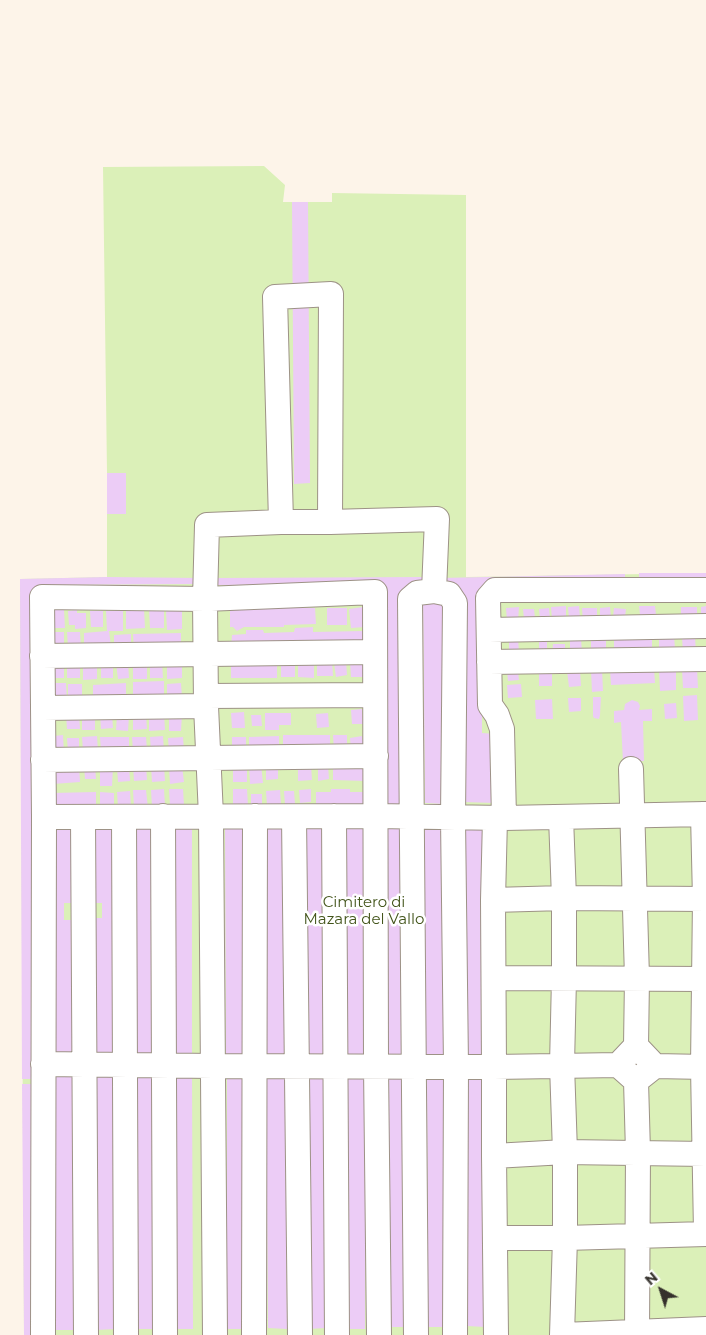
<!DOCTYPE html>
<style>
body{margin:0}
#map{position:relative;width:706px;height:1335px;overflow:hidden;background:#fdf4e9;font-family:Montserrat,sans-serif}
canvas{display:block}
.north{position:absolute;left:636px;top:1265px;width:50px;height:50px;-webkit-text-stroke:4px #fff;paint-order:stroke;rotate:320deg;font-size:14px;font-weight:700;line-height:20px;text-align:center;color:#35312c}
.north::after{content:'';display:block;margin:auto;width:18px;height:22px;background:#35312c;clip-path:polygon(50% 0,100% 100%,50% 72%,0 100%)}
</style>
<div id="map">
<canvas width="706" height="1335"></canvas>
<div class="north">N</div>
</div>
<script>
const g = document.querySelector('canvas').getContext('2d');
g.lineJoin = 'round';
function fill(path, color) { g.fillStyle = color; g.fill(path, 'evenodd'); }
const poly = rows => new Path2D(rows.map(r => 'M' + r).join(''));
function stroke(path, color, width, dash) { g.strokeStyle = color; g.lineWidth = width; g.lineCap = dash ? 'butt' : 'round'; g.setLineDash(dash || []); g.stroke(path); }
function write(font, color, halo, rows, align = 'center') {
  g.font = font + ' Montserrat,sans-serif'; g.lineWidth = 5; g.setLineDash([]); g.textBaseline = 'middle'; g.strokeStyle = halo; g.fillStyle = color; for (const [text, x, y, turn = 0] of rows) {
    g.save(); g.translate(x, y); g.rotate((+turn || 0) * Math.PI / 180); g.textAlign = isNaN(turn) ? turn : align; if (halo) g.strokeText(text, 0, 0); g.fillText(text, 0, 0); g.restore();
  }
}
fill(poly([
 [264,166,285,185,283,202,332,202,332,193,466,195,466,577,706,573,706,1335,24,1335,20,579,107,577,107,473,103,167]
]), '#dbf0b8');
fill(poly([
 [292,202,308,202,310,483,294,484],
 [107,473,126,473,126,514,107,514],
 [639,573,706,573,706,583,639,585],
 [625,574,625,583,482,591,482,733,495,734,495,803,463,802,463,594,440,588,440,578],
 [107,577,199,578,200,584,39,585,31,595,34,1079,22,1079,20,579],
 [425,577,425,586,409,587,405,805,385,805,376,584,215,585,216,578],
 [442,596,444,804,425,803,423,597],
 [566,606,566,619,552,620,551,607],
 [579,606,580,618,569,619,568,607],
 [639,606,655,606,656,615,640,615],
 [706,606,706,616,701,616,701,607],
 [363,607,365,627,351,628,349,609],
 [519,607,518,621,507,621,506,608],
 [610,607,611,617,600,617,600,608],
 [681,607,697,607,697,616,681,616],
 [230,608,315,608,316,624,284,625,284,627,244,627,237,631,233,627,230,627],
 [327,608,347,608,347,625,327,625],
 [549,608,550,619,540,619,539,609],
 [582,608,597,608,597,622,583,623],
 [614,608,626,609,625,617,613,617],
 [144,609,145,628,126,629,126,610],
 [149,609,164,609,164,628,150,628],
 [523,609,534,609,535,618,524,619],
 [50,610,64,610,65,628,51,628],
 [77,610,77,613,86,613,86,628,75,629,75,625,69,625,68,611],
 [90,611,103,611,103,627,91,627],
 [106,611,123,611,123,631,109,631,111,646,84,648,84,633,107,631],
 [166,611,182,611,182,629,167,630],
 [313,627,313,632,363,631,364,647,231,647,232,635,246,634,246,630,263,630,264,633,294,632,295,628],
 [52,632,64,632,64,648,52,647],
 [67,632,80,632,81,647,68,648],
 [181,633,181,647,134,648,133,634],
 [131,634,131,648,114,648,114,635],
 [614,635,652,635,652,653,614,652],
 [674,635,675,649,659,650,659,636],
 [682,637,695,637,696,653,683,653],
 [518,638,519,653,509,654,509,639],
 [606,638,606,652,591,652,591,639],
 [581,639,582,652,570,652,570,640],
 [539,640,547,640,547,653,539,653],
 [553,644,565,644,565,654,552,654],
 [332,660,333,676,317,676,317,661],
 [363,660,364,677,351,677,350,662],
 [97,661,97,679,83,680,83,662],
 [182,661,182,678,167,679,167,662],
 [346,661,347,675,336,677,334,663],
 [128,662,129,678,118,679,116,663],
 [147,662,147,679,133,679,133,663],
 [231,662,277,662,277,678,231,678],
 [52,663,64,663,64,678,52,678],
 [80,663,80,678,67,678,67,664],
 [113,663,113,678,101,678,101,664],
 [150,663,162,663,163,678,150,678],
 [281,663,295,663,295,677,281,677],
 [298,663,314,663,314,678,298,677],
 [654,668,655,683,611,685,610,669],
 [697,668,698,688,683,688,682,669],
 [602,669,603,691,592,692,591,670],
 [676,669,676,690,660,691,659,670],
 [580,670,581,686,569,687,567,671],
 [507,671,518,671,519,680,508,681],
 [539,672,552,672,552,686,539,686],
 [164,681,164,699,133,700,133,682],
 [51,683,66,683,67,700,56,700,56,694,51,695],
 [126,683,126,700,93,701,93,685],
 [181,683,182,698,167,699,167,684],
 [68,684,82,684,82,699,68,700],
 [521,684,522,697,508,698,507,685],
 [697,695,698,720,684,721,683,696],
 [593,697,601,697,600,715,599,719,594,718,593,716],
 [568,698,581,698,581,711,569,712],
 [552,699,553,719,536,719,535,700],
 [632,700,638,702,640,706,639,710,652,709,652,721,643,721,644,761,623,762,621,722,614,723,614,711,624,710,625,704],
 [676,703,677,718,665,719,664,704],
 [362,709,363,724,352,724,351,710],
 [244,712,245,728,232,728,231,713],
 [164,713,165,730,149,731,149,714],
 [265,713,291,713,291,725,279,725,279,730,265,730],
 [328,713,329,727,317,728,316,714],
 [79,714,80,729,67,729,66,715],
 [82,714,95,714,95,730,82,730],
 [146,714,147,729,133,730,133,715],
 [169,714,182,714,181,731,169,731],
 [100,715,112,715,113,728,101,729],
 [117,715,129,716,128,731,116,730],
 [251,715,261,715,262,726,252,726],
 [63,735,64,753,55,753,54,736],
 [283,735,330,735,330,751,283,751],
 [333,735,347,735,347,750,334,751],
 [97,736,98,751,83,751,82,737],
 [163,736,164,751,151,752,150,737],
 [279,736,279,751,249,751,249,737],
 [362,736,364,748,351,750,350,738],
 [100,737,129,737,129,752,101,751],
 [132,737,146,737,147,750,133,751],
 [183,737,184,751,169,752,168,738],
 [232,737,246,737,246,751,232,751],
 [67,738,79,738,79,752,68,752],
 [333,763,366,764,365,781,333,780],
 [146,765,147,780,134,781,133,766],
 [249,765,261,765,263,783,250,784],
 [266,765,278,765,278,779,266,780],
 [311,765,312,780,298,781,298,766],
 [328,765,329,779,318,781,318,767],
 [79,766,80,782,53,784,52,768],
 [84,766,95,766,96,779,85,779],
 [129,766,130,781,118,782,117,767],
 [151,766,164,766,165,781,152,782],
 [182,766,184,782,170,784,169,767],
 [233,766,247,766,247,782,233,782],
 [100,767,113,767,112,786,100,786],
 [164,789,165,806,152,807,151,790],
 [169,789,183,789,184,805,170,806],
 [233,789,247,789,248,806,233,807],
 [311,789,311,802,300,803,299,790],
 [331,789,350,789,350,792,365,792,364,804,316,804,316,792,331,792],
 [133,790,146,790,148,808,134,807],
 [280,790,281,804,267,806,266,791],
 [130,791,131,807,118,808,117,792],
 [284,791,294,791,295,804,285,805],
 [96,792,96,808,53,809,52,793],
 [100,792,114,793,114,808,100,808],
 [251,794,262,794,262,806,251,806],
 [464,822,482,824,484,1060,464,1060],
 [384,823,405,824,403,1059,386,1060],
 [367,824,367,1060,348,1059,345,825],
 [425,824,442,824,444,1059,425,1058],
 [244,825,246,1059,226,1059,225,827],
 [305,825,324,825,325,1060,307,1059],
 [174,826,192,826,192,1060,174,1059],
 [266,826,284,826,284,1060,265,1059],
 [53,827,74,827,74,903,64,903,64,920,74,920,74,1059,55,1059],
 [113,827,113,1058,94,1058,94,918,102,918,102,903,94,903,94,828],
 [134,827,153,827,153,1059,134,1060],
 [227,1070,244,1071,245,1329,227,1329],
 [55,1071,74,1071,75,1330,56,1330],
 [95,1071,114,1071,116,1329,96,1330],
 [174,1071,192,1071,193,1329,175,1329],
 [266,1071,285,1072,287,1329,268,1328],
 [305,1071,325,1072,326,1328,308,1329],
 [388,1071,405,1071,405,1327,389,1327],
 [427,1071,444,1072,445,1327,428,1327],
 [484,1071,485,1327,467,1326,466,1072],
 [134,1072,152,1072,155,1329,137,1329],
 [348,1072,366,1072,365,1329,348,1329],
 [22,1084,34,1084,34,1335,24,1335]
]), '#ecccf6');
const minor = poly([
 [281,522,275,297,331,294,330,522],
 [489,630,706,626],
 [42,656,375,652],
 [489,662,706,659],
 [206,696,375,695],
 [43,708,206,706],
 [43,760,376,756],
 [631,769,637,978,636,1046],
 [703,814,705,899,703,1067,706,1232],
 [163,816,165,1335],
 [334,816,337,1335],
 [44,817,376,816,504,818,706,814],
 [83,817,86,1335],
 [124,817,126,1335],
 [294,817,300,1335],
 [561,817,564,898,564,978,562,1065,565,1152,565,1238,562,1335],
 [495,818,493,900,494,1067,494,1156,496,1335],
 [504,818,502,729,497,715,490,705,488,598,495,590,706,590],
 [493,900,564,898,706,899],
 [494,978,706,979],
 [43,1064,213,1066,494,1067,618,1065],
 [655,1066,636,1046,618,1065,636,1081,655,1066,706,1067],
 [636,1081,638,1152,637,1335],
 [494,1156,565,1152,706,1154],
 [495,1238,565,1238,706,1234],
 [43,1335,44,817,42,597,205,599,375,592,376,1066,379,1335],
 [215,1335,211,816,206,706,205,599,207,525,281,522,330,522,437,519,434,591],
 [254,1335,255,816],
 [416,1335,410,599,417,593,434,591,449,594,455,603,453,818,456,1066,455,1335],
 [563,1335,706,1329]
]);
stroke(minor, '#9d9286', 26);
stroke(minor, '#fff', 24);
write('15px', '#43551b', '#fff', [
 ["Cimitero di",364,903],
 ["Mazara del Vallo",364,920]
]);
</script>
